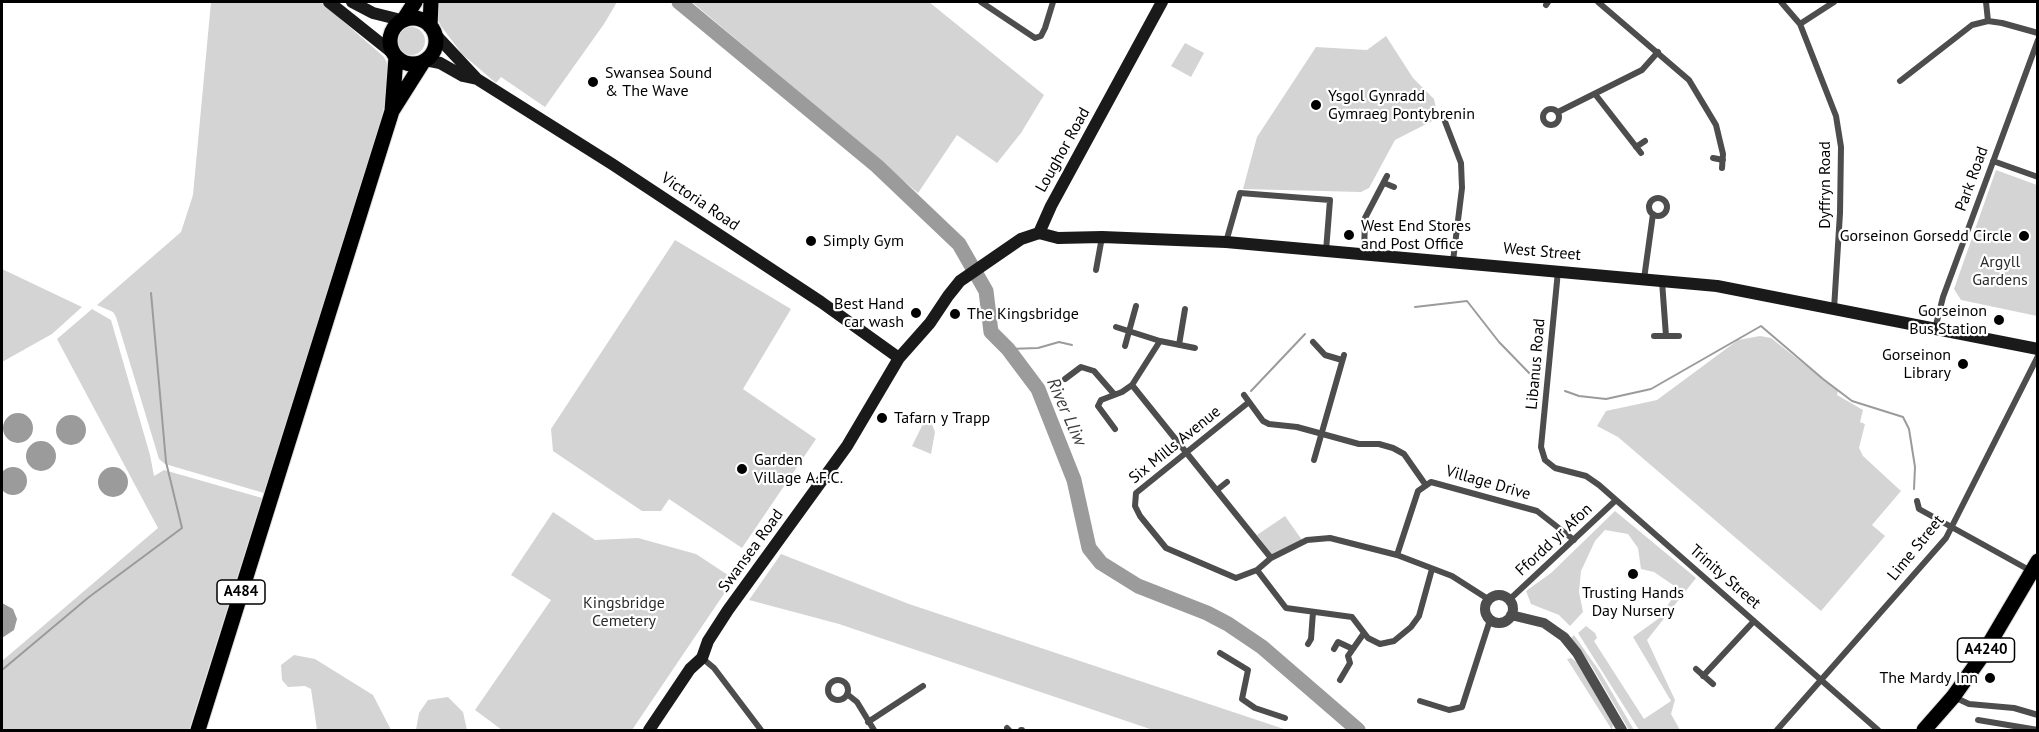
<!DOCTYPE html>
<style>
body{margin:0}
#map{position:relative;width:2039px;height:732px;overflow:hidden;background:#fff;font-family:"PT Sans",sans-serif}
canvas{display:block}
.frame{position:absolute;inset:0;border:3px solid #000;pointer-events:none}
</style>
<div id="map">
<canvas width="2039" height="732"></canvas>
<div class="frame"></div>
</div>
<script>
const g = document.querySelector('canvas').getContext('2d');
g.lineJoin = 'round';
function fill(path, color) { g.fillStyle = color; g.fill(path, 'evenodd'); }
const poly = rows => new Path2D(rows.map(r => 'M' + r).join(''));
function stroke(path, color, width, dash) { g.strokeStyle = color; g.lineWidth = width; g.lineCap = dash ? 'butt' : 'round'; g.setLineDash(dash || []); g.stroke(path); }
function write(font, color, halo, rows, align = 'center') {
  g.font = font + ' "PT Sans",sans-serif'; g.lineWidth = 4.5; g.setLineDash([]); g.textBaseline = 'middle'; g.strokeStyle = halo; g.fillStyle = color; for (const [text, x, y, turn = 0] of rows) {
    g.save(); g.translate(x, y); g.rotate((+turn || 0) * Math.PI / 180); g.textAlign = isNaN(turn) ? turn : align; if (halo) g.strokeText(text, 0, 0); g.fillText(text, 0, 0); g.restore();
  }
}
fill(poly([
 [211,2,321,2,384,57,389,67,390,81,380,124,264,493,165,464,159,459,116,317,113,312,97,305,181,232,193,195],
 [436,2,617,2,604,24,545,107,501,77,496,83,462,54,441,26,434,11],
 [692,2,929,2,1044,95,1021,133,997,163,957,135,918,193],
 '397 41a14 14 0 1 1 28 0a14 14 0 1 1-28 0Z',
 [1386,36,1413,78,1434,99,1438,118,1395,140,1369,188,1361,192,1243,189,1257,137,1316,47,1367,50],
 [1185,43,1204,53,1191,77,1171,66],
 [1996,170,2037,185,2037,316,1961,300,1954,289],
 [675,240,791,309,743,389,816,439,742,548,669,499,661,511,642,511,553,451,551,429],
 [2,269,82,307,52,334,2,362],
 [92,309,111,320,150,455,154,476,164,470,262,498,189,730,2,730,2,661,158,528,57,339],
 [1760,336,1771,338,1838,391,1837,395,1863,410,1860,422,1865,424,1859,448,1863,456,1901,491,1872,525,1885,536,1821,611,1618,437,1597,426,1606,411,1657,400,1738,340],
 [928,414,935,432,931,454,912,446],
 [1615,511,1696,578,1647,640,1675,700,1671,714,1680,730,1639,730,1578,633,1586,626,1595,633,1597,638,1594,641,1644,719,1671,701,1633,637,1658,619,1679,589,1654,572,1641,569,1638,548,1628,534,1605,530,1595,541,1581,571,1579,592,1583,612,1570,626,1559,615,1531,604,1526,591,1551,573],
 [553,512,595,540,638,538,696,554,734,579,632,730,502,730,475,710,551,600,511,575],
 [1285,516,1302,540,1272,555,1257,535],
 [781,554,909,604,1287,730,1153,730,839,624,749,600],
 [1574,635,1600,672,1634,730,1629,730,1591,665,1571,638],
 [294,655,315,659,373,695,391,730,317,730,311,689,305,686,288,687,282,680,281,665],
 [1571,658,1578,663,1613,724,1612,730,1567,659],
 [448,697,463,712,467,730,416,730,419,713,428,700]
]), '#d4d4d4');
fill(poly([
 '3 428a15 15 0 1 1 30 0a15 15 0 1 1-30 0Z',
 '56 430a15 15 0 1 1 30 0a15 15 0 1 1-30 0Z',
 '26 456a15 15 0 1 1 30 0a15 15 0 1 1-30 0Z',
 '-1 481a14 14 0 1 1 28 0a14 14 0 1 1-28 0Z',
 '98 482a15 15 0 1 1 30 0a15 15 0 1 1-30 0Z',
 [2,603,13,609,17,619,14,630,2,638]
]), '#9b9b9b');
stroke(poly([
 [1415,307,1467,301,1499,342,1534,378],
 [1008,349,1038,348,1059,342,1072,345],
 [1251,391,1305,334],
 [1565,391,1579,396,1606,399,1651,389,1761,326,1823,379,1852,401,1903,417,1909,429,1915,467,1914,489],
 [2,670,89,597,182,528,166,462,151,293]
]), '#9b9b9b', 2);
stroke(poly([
 [679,2,877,166,959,244,986,291,991,332,1008,349,1038,389,1074,480,1089,548,1101,563,1138,586,1207,613,1228,624,1262,647,1358,730]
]), '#9b9b9b', 15);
const primary = poly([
 '390 41a23 23 0 1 1 46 0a23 23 0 1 1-46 0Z',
 [404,19,415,2],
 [430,26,431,2],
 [392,111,396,57],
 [198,730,392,111,423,62],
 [1924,730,1953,697,1982,656,2038,561]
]);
stroke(primary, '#dbdbdb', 17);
stroke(poly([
 [981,2,1035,38,1041,36,1045,28,1053,2],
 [1598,2,1689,80,1716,125,1723,154,1722,168],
 [1781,2,1800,24,1836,116,1841,147,1840,213,1834,309],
 [1986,2,1988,21],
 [1546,5,1548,2],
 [1800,24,1834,2],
 [1900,81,1972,25,1988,21,2002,23,2038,33],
 [1595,94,1641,153],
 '1543 117a8 8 0 1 1 16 0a8 8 0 1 1-16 0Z',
 [1558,112,1642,70,1658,52],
 [1444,119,1461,163,1462,188,1453,261],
 [1636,147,1645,141],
 [1713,158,1723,160],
 [1993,161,2038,177],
 [1384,183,1394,187],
 '1649 207a9 9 0 1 1 18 0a9 9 0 1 1-18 0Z',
 [1226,242,1240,193,1330,200,1326,251],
 [1364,254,1365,218,1387,176],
 [1096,270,1102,237],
 [1558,271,1541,447,1545,460,1555,468,1586,476,1599,485,1878,730],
 [1644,279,1653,214],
 [1662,281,1666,336],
 [1116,327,1160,341],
 [1935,329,1943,297,2038,40],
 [1654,336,1679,336],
 [1313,342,1325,355,1342,360],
 [1179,345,1185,309],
 [1125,346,1136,306],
 [1065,379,1081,367,1094,371,1114,394],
 [1132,385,1271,558],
 [1244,395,1263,421,1269,424,1297,427,1359,444,1379,444,1393,448,1404,454,1425,484],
 [1249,402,1136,493,1135,506,1140,516,1166,548,1236,578,1257,570,1271,558,1307,540,1330,538,1397,555,1452,576,1488,599],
 [1115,429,1098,406,1101,400,1122,392,1132,385,1160,341,1195,348],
 [1314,460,1344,355],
 [1217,490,1227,482],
 [1917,501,1919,509,2031,571],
 [1397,555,1418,491,1431,482,1537,511,1574,540],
 [1257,570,1286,608,1352,617,1368,638,1380,644,1394,641,1411,627,1419,616,1432,569],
 [1509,600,1616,500],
 [1308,644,1311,639,1313,612],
 [1334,649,1338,642,1353,649],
 [1220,653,1248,670,1242,699,1255,708,1285,718],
 [702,658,714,668,761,730],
 [1696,669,1713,684],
 [1703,676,1754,621],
 [1340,680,1350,663,1348,656,1364,633],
 '828 690a10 10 0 1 1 20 0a10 10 0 1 1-20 0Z',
 [847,694,857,702,874,730],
 [1954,697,1969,704,2014,708,2038,715],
 [1420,701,1449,710,1462,707,1490,620],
 [1978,720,2038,730],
 [868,722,923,686],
 [1007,728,1009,730],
 [1021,730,1022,730],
 [1777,730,1946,538,2038,356]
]), '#4d4d4d', 6);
stroke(poly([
 '1485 609a14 14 0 1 1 28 0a14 14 0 1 1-28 0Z',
 [1511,615,1544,623,1564,637,1577,653,1622,730]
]), '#4d4d4d', 10);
stroke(poly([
 [329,2,394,54],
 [352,2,373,13,401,20],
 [435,34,477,79],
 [425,60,440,63,463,76,477,79,612,164,821,302,899,358],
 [1039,233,1058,238,1102,237,1226,242,1717,286,2038,349],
 [649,730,690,669,702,658,708,641,728,610,847,446,899,358,930,323,948,296,960,281,1021,239,1039,233,1051,206,1162,2]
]), '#1a1a1a', 12);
stroke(primary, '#000', 15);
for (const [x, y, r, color] of [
 [593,82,6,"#000"],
 [1316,105,6,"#000"],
 [1349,235,6,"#000"],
 [2024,236,6,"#000"],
 [811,241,6,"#000"],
 [916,313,6,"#000"],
 [955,314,6,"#000"],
 [1999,320,6,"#000"],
 [1963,364,6,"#000"],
 [882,418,6,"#000"],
 [742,469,6,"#000"],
 [1633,574,6,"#000"],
 [1990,678,6,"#000"]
]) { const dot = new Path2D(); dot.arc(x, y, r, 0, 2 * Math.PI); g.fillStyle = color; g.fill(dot); stroke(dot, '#fff', 2); }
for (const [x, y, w] of [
 [241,592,48],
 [1986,650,57]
]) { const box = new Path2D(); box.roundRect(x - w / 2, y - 12, w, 24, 4.5); g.fillStyle = '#fff'; g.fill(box); stroke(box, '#000', 1.5); }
write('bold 15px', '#000', null, [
 ["A484",241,592],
 ["A4240",1986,650]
]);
write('16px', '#000', '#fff', [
 ["Swansea Sound",605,73],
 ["& The Wave",605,91],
 ["Ysgol Gynradd",1328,96],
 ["Gymraeg Pontybrenin",1328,114],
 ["West End Stores",1361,226],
 ["and Post Office",1361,244],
 ["Gorseinon Gorsedd Circle",2012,236,"right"],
 ["Simply Gym",823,241],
 ["Best Hand",904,304,"right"],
 ["car wash",904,322,"right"],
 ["Gorseinon",1987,311,"right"],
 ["Bus Station",1987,329,"right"],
 ["The Kingsbridge",967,314],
 ["Gorseinon",1951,355,"right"],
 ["Library",1951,373,"right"],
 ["Tafarn y Trapp",894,418],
 ["Garden",754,460],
 ["Village A.F.C.",754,478],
 ["Trusting Hands",1633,593,"center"],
 ["Day Nursery",1633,611,"center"],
 ["The Mardy Inn",1978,678,"right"]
], 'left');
write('16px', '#000', '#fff', [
 ["Loughor Road",1063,150,-61],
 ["Park Road",1972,179,-70],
 ["Dyffryn Road",1825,185,-90],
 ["Victoria Road",700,202,34],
 ["West Street",1542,252,5],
 ["Libanus Road",1536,364,-85],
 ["Six Mills Avenue",1175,445,-39],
 ["Village Drive",1488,483,16],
 ["Ffordd yr Afon",1554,540,-43],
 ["Lime Street",1916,548,-51],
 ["Swansea Road",751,551,-54],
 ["Trinity Street",1725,577,41]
]);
write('16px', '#2b2b2b', '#fff', [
 ["Argyll",2000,262],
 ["Gardens",2000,280],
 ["Kingsbridge",624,603],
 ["Cemetery",624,621]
]);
write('italic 18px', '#3c3c3c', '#fff', [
 ["River Lliw",1066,412,66]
]);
</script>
